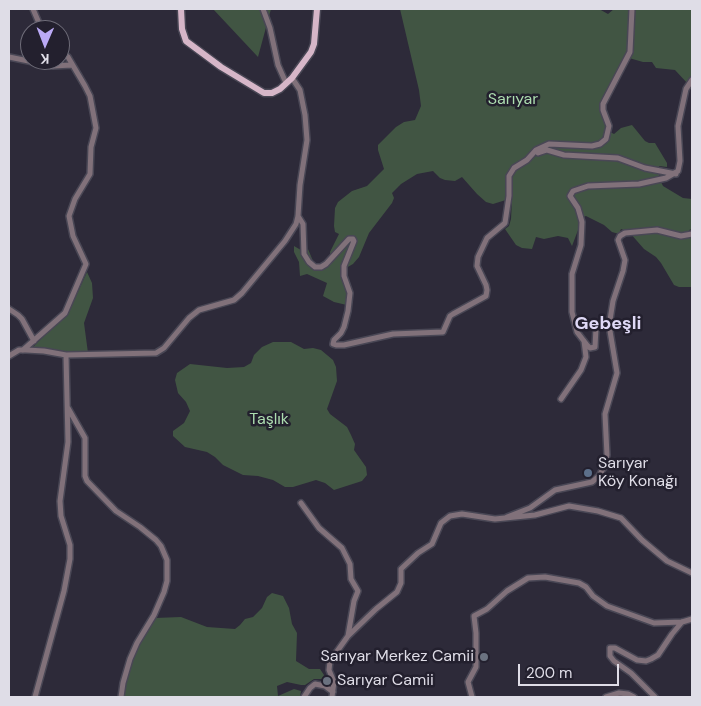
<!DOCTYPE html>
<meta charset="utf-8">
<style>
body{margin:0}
#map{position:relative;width:701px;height:706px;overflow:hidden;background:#2d2a39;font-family:"DM Sans",sans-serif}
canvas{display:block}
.frame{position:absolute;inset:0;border:10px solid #dfdde7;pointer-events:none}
.north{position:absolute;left:20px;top:20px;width:50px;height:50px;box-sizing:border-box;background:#23202e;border:1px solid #6e6c78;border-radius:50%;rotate:181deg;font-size:14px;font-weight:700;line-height:20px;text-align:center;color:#dfdde7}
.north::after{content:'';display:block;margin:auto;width:18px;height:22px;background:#bbaaf6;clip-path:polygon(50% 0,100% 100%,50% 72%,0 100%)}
.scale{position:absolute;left:518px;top:664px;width:101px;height:22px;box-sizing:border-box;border:2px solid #dfdde7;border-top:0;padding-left:6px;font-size:15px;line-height:18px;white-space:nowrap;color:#dfdde7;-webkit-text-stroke:4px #23202e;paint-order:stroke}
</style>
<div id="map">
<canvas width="701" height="706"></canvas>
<div class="frame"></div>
<div class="north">K</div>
<div class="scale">200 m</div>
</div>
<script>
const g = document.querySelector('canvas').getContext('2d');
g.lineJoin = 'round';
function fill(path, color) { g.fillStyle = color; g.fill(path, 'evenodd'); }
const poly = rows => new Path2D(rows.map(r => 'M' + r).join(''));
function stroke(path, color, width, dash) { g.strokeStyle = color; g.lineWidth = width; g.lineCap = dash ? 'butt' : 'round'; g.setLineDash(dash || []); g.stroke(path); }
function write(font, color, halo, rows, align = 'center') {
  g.font = font + ' "DM Sans",sans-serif'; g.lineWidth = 5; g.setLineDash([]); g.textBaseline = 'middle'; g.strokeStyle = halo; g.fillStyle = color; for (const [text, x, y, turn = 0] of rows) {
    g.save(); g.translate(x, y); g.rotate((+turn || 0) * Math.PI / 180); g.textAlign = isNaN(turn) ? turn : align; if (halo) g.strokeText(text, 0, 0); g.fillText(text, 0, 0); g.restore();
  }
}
fill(poly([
 [213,9,271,9,258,57],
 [400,9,599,9,608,14,614,9,692,9,692,80,688,84,675,70,656,68,652,62,643,62,629,58,605,100,604,108,611,126,610,132,614,134,621,128,632,125,645,141,649,143,655,143,667,163,667,167,659,166,659,178,663,186,683,198,692,199,692,229,689,230,689,235,692,236,692,287,679,287,674,285,661,263,656,257,644,249,630,233,621,229,619,234,612,232,604,225,586,216,583,217,572,246,568,238,558,236,544,239,536,237,532,249,522,248,516,245,505,229,509,226,511,219,512,200,509,199,493,204,486,202,477,194,462,177,455,181,445,180,440,178,433,171,417,174,401,184,392,193,394,198,392,203,369,233,359,257,353,264,346,268,351,306,334,302,323,296,327,283,307,274,300,276,299,262,294,252,294,246,306,253,308,249,313,261,319,266,331,260,330,252,339,234,335,232,334,226,335,208,338,202,352,191,367,186,384,169,378,150,378,145,396,127,404,122,415,120,421,106,419,90],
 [87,272,92,283,93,298,84,323,88,353,65,353,32,348,66,314,75,298],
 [273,342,291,342,304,349,313,348,321,350,333,360,336,367,337,381,327,409,330,414,347,427,351,435,355,444,354,450,366,467,367,475,362,481,334,490,325,483,316,480,293,487,285,487,273,480,258,476,243,475,223,465,215,457,207,452,185,447,173,436,173,431,184,423,190,411,186,402,178,393,175,380,177,373,190,364,227,368,244,367,251,363,254,355,262,347],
 [272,593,283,596,289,608,292,624,297,633,296,661,309,669,320,669,324,675,322,679,314,679,305,685,301,685,287,682,277,686,278,696,294,689,301,691,300,697,124,697,126,677,130,666,137,646,155,618,181,617,207,627,235,629,240,625,245,619,253,617,262,608,267,597]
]), '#415543');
const minor = poly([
 [33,9,42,30],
 [263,9,270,28,278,65,286,83],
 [9,57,53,66,72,65],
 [538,153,547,150,564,155,618,158,645,168,676,174],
 [298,216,303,224,304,254,309,262,315,267,321,267,326,264,349,239,353,239,354,241,344,266,344,276,350,293,348,311,344,327,341,333,334,340,333,344,336,345,344,345,393,334,443,332,450,316,453,314,486,296,487,290,486,285,477,266,478,257,487,238,505,223,509,196,509,176,514,168,527,160,536,150,549,144,592,146,600,144,606,139,609,126,603,110,603,104,630,52,632,9],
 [9,309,18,315,22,319,34,341],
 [610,320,598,325,596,328,595,347,590,348,587,345,577,332,572,312,572,274,581,245,582,222,578,208,570,196,573,191,588,186,639,184,666,178,678,171,680,161,678,126,686,89,692,80],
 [23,350,65,313,86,264,73,236,69,216,75,199,90,174,91,147,96,128,90,96,85,86,68,57,60,51],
 [9,356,19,350,26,350,44,351,66,355,156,353,164,348,189,318,199,310,234,300,242,293,285,241,296,224,298,216,300,185,307,140,305,115,300,90,292,78],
 [561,399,581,370,586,357,584,341],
 [68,408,85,438,85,476,87,481,116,511,140,527,156,540,161,546,167,560,167,581,164,592,154,615,137,643,130,659,123,683,121,697],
 [301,503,319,528,342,548,350,564,351,579,358,591,354,601,348,636],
 [507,517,530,508,555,490,592,482,599,476,604,467,607,455,605,414,617,373,610,331,610,320,613,301,623,271,625,260,618,240,620,236,625,233,657,230,681,236,692,234],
 [35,697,64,591,70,559,70,545,61,516,60,501,68,442,66,355],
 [304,697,310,688,315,684,325,686,333,692],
 [332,697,334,682,329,670,330,661,333,657,348,636,376,609,397,592,401,583,401,569,418,553,432,544,441,523,450,516,462,514,495,519,535,515,569,506,598,511,621,518,642,540,667,561,692,573],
 [472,697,468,682,476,667,476,633,474,616,487,609,507,591,528,578,545,577,579,583,586,587,593,596,607,606,654,623,682,622,692,619],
 [606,697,619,693,628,694,634,697],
 [655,697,631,673,614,661,610,656,610,648,615,648,637,660,646,661,651,659,658,655,672,634,682,622]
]);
const major = poly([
 [181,9,182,29,186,41,221,67,264,93,272,93,280,89,292,78,311,52,314,44,317,9]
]);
stroke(minor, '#494755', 8);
stroke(major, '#494755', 9);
stroke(minor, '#81717a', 5);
stroke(major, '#d6b6c8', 6);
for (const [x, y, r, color] of [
 [588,473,5,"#5c6f8a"],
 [484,657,5,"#6b7280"],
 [327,681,5,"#6b7280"]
]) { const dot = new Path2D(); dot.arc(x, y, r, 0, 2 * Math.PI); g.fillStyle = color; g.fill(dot); stroke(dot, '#23202e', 2); }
write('16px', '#adddb0', '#23202e', [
 ["Sarıyar",513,100],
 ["Taşlık",269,420]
]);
write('16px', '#dfdde7', '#23202e', [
 ["Sarıyar",598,464],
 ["Köy Konağı",598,482],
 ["Sarıyar Merkez Camii",474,657,"right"],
 ["Sarıyar Camii",337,681]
], 'left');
write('bold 18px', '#dfd9f6', '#23202e', [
 ["Gebeşli",608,324]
]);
</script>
